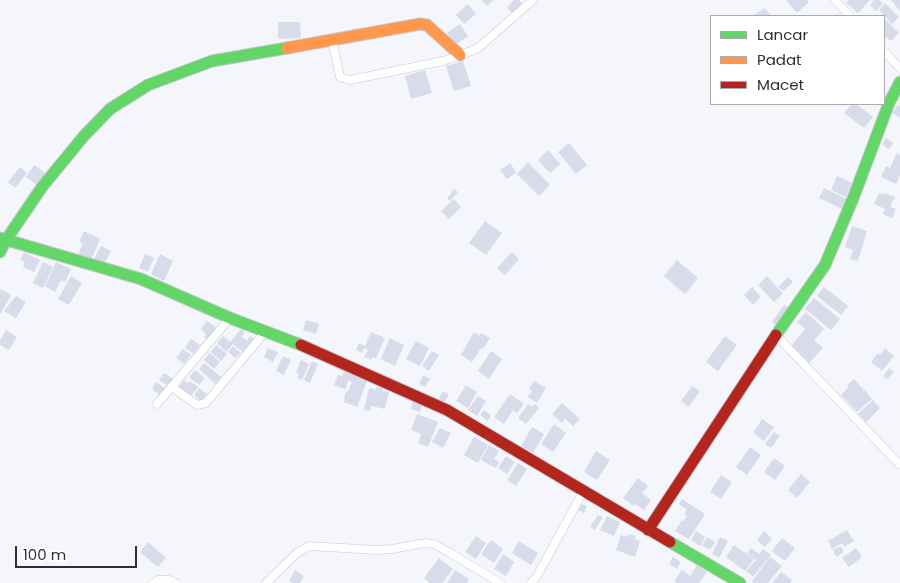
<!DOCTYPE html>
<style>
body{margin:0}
#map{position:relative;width:900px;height:583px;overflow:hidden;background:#f5f6fc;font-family:Poppins,sans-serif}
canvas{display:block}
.legend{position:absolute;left:710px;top:15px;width:175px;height:90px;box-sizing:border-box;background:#fff;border:1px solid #ababad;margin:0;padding:6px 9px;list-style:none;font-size:15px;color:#2d2e32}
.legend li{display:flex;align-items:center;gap:10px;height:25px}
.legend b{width:25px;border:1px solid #ababad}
.scale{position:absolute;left:15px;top:546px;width:122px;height:22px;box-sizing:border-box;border:2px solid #2d2e32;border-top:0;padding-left:6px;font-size:15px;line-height:18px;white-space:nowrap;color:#2d2e32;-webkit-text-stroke:4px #fff;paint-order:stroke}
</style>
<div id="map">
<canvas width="900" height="583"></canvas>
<ul class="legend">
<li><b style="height:6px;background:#63d668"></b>Lancar</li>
<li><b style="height:6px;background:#ff974d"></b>Padat</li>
<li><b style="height:6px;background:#b3261e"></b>Macet</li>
</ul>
<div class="scale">100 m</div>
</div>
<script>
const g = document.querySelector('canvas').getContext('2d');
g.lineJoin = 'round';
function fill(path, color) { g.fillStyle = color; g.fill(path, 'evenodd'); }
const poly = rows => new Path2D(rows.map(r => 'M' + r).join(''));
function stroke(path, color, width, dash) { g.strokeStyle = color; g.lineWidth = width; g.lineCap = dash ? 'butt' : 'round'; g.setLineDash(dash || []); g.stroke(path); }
fill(poly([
 [481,0,494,0,487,6],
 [514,0,519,0,523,4,512,13,507,7],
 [786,0,807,0,809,2,797,13],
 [849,0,870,0,858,13,846,3],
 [874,0,879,0,883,3,876,11,870,5],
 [891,0,900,0,900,11],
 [885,3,899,17,892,24,879,10],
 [468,4,476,14,464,24,456,15],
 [765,8,771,16,752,16],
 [884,18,899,33,891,41,884,35],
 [278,22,300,22,301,38,278,39],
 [460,24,468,36,455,45,447,33],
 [463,61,471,86,454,91,446,66],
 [425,70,432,93,411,99,405,76],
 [852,104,856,104,873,117,864,128,844,113],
 [898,105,900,106,900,118,892,113],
 [886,138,893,143,889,149,882,144],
 [569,143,587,165,576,174,558,152],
 [548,150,560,164,550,173,538,160],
 [897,153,900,155,900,175,896,184,881,177,886,166,890,168],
 [528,162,550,185,539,196,517,174],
 [510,163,516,172,507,179,500,170],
 [34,165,45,173,37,185,26,177],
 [20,167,27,173,15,188,8,182],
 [837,176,852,183,846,197,831,190],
 [824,188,847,199,842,209,819,198],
 [454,189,458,192,450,201,447,199],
 [879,193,884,195,885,193,895,197,890,207,896,209,892,218,883,214,885,209,874,204],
 [454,199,461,207,449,219,441,211],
 [485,221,502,233,486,255,469,243],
 [852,226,867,231,858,261,850,259,853,250,845,247],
 [84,231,100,239,91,260,78,255,83,243,79,242],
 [101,246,111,251,104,264,94,259],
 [24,252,40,260,34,272,23,267,25,262,20,260],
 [512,252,519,259,505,275,497,268],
 [145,254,154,258,148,272,139,268],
 [160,254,173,261,164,281,151,274],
 [677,260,698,278,685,294,664,276],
 [43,262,53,267,43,288,33,283],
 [56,262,71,269,65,282,61,280,55,292,45,286],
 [71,276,82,283,69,305,58,299],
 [767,276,783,294,774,302,758,285],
 [788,277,793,282,783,291,778,287],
 [752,287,761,297,753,305,744,295],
 [824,287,848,306,841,315,817,296],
 [1,289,11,295,0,315,0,291],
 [16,296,26,302,16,318,4,311],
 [814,298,840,319,831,330,805,309],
 [784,305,792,310,779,327,772,322],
 [806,312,824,329,814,340,823,348,809,363,791,346,805,329,797,322],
 [306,320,319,324,316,334,303,330],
 [207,321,218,329,209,341,204,337,206,334,201,329],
 [241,329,245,332,242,337,247,341,250,336,255,340,244,353,233,344,226,352,217,343,223,336,230,342],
 [6,330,17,337,9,350,0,345,0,340],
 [371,332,385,338,376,358,372,357,371,360,364,357,368,350,364,348,362,353,356,350,359,343,365,346],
 [474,332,480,336,481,333,490,338,483,349,481,348,472,362,461,355],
 [725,336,737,345,718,371,706,362],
 [390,338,404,345,395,366,381,359],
 [191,339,200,345,194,354,185,348],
 [416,341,429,348,420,366,406,359],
 [216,345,227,354,221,361,211,352],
 [233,346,241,353,235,358,228,352],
 [268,348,278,352,273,362,264,357],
 [885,348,894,356,882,371,871,362,878,353,880,355],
 [183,349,191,355,184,364,176,358],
 [432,351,439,355,429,371,422,366],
 [491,351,502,359,489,379,478,371],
 [210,353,220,362,214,369,204,360],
 [283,356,291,360,284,375,276,371],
 [301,360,309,364,302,380,297,378,299,374,296,372],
 [312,361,318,364,310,383,304,380],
 [204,363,221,377,215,384,199,369],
 [889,368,894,372,887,379,883,376],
 [195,370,205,378,199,385,189,377],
 [344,371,367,381,357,407,344,402,345,399,344,398,346,391,348,392,352,382,349,380,345,389,334,385,338,375,342,376],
 [164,373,173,379,168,386,159,380],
 [423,375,430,379,425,387,419,384],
 [854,379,864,390,857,398,865,390,872,399,857,412,841,395,849,387,847,385],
 [184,380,188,383,190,381,198,387,191,396,179,387],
 [534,381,546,388,537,403,528,397,532,391,529,389],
 [156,382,165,388,160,395,152,389],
 [466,385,477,392,468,408,456,401],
 [692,386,700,391,689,407,681,401],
 [376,387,383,388,382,391,389,392,385,409,371,406,370,411,364,410,369,388,376,390],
 [199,388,207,394,201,401,194,395],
 [443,391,449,394,442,406,436,403],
 [510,394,524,404,517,413,513,410,504,424,494,417],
 [478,396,486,401,477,416,468,410],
 [873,400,880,408,866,422,858,414],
 [413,402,422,405,420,412,411,409],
 [562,403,580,419,573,426,565,419,562,423,552,414],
 [528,404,532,407,534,404,539,408,526,424,518,418],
 [484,410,491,415,488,421,480,415],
 [417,414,438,422,428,447,418,443,421,434,411,430],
 [762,419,774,427,764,441,753,433],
 [554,424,566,433,553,452,541,444],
 [532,427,544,434,533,453,521,446],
 [440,428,451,433,443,448,432,442],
 [774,432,780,436,771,448,765,444],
 [474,437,488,445,478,463,464,455],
 [489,445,499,451,494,459,499,462,496,468,481,460],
 [750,447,761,455,747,475,736,467],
 [596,451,610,460,597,480,584,472],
 [506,456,515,462,507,474,498,468],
 [774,458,785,466,775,480,764,472],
 [518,463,527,469,516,486,507,480],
 [801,474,810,482,797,498,788,490],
 [721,475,732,482,721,499,710,492],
 [638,478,648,486,642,493,651,500,644,510,635,504,640,497,633,506,623,498],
 [682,499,705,514,689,539,675,531,682,520,684,521,687,516,684,514,687,510,679,504],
 [579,503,587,506,584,513,576,509],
 [598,515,603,517,595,530,590,527],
 [607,516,620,522,614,536,600,530],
 [847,530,854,541,844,547,842,543,832,549,828,541],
 [696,531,705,537,700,546,691,540],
 [764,531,772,539,765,547,757,540],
 [629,534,636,536,634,539,640,541,635,557,616,550,621,535,628,537],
 [476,536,486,543,476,559,465,552],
 [707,537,715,542,710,550,702,545],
 [720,537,728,541,719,558,712,554],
 [782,538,795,548,785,561,772,551],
 [491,540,503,549,494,563,481,554],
 [519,541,538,553,531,565,512,553],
 [148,542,166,558,158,567,140,552],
 [734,545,754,559,745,571,726,557],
 [841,546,844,552,836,557,833,550],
 [751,548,759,554,763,549,771,555,753,577,746,571,756,560,747,553],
 [856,548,862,557,849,567,842,558],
 [503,554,514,562,506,576,494,569],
 [673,557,681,562,677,569,669,564],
 [770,557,782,566,768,583,754,583,752,581],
 [439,558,453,569,442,583,430,583,424,578],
 [697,565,707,572,699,583,677,583,674,581,682,570,690,576],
 [295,570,304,576,300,583,293,583,289,581],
 [455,570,469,579,467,583,447,583],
 [781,572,792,580,790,583,772,583]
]), '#d7dbea');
const street = poly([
 [835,0,850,16],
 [332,40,340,77,350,80,443,61,464,54,478,48,533,0],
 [884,51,900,68],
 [776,335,900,465],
 [172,387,197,405,206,403,265,332],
 [157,404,230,318],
 [153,583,158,580,169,580,176,583],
 [266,583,297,553,309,546,377,550,392,549,425,543,434,544,452,554,500,583],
 [531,583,537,576,583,492]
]);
const fast = poly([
 [0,238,141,279,230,318,301,345],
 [0,252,6,240,42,187,83,137,110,109,148,85,212,61,287,48],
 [776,335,825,265,854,196,889,103,900,82],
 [670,542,740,583]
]);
const slow = poly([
 [287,48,420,24,427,25,460,55]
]);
const jam = poly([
 [301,345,447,410,670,542],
 [648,530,776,335]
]);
stroke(street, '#c8c9ce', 9);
stroke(fast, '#c8c9ce', 13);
stroke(slow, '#c8c9ce', 13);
stroke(jam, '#c8c9ce', 13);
stroke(street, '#fefeff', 8);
stroke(fast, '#63d668', 11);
stroke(slow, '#ff974d', 11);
stroke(jam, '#b3261e', 11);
</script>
